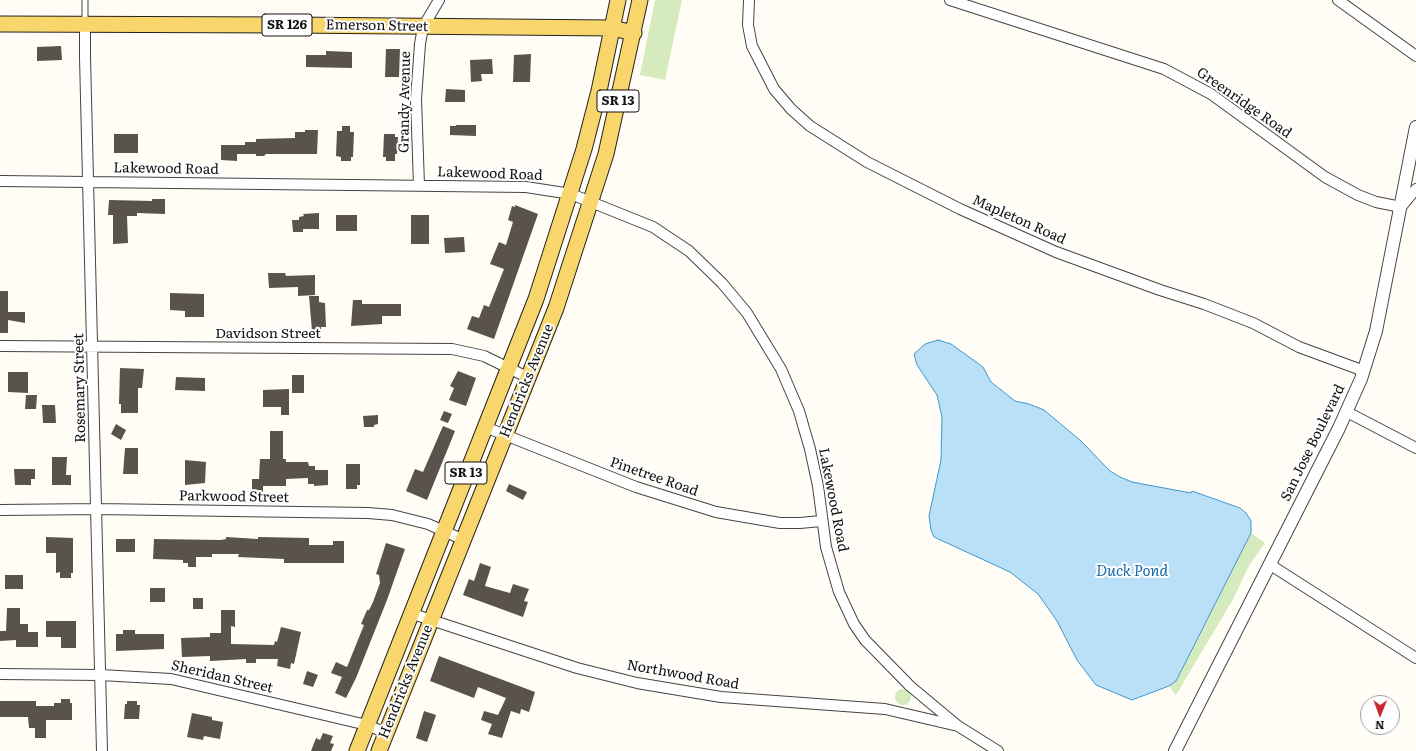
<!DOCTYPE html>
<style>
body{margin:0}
#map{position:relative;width:1416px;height:751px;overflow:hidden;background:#fffdf5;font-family:Literata,serif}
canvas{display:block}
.north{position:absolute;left:1360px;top:695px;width:40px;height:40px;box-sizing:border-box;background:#fff;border:1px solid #a0a0a0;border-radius:50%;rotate:181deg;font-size:11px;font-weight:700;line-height:16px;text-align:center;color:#111}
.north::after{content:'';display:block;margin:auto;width:14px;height:18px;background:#c4262e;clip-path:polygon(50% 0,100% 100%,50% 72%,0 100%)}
</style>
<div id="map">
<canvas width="1416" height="751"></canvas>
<div class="north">N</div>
</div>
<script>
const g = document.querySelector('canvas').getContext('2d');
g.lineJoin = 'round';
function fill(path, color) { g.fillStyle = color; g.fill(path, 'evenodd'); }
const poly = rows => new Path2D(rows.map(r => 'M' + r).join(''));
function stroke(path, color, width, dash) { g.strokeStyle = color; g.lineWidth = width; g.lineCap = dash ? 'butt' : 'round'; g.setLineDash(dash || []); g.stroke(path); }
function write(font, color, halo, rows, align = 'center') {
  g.font = font + ' Literata,serif'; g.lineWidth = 4; g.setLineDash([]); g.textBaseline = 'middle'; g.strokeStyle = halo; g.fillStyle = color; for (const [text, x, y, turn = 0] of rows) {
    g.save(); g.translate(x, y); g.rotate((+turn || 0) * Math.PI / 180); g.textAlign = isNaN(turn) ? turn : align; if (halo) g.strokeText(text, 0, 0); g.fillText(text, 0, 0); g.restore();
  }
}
fill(poly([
 [655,0,682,0,665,80,640,75],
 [1251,533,1265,543,1250,564,1232,601,1176,695,1169,686,1176,681],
 '895 697a8 8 0 1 1 16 0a8 8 0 1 1-16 0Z'
]), '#d5ebbd');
const water = poly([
 [938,340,951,344,983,367,991,382,1015,401,1029,404,1044,410,1081,441,1110,471,1120,477,1132,482,1191,493,1192,491,1240,508,1246,513,1251,521,1251,533,1176,681,1169,686,1132,700,1096,685,1077,660,1057,621,1038,594,1010,572,934,537,931,530,929,516,941,460,942,417,937,395,917,365,914,354,925,344,938,340]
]);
fill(water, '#b9e0f7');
stroke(water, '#3f96cf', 1);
fill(poly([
 [61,46,62,60,37,61,37,47],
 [386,49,400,49,399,77,385,77],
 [326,51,352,52,352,68,306,67,306,55,326,55],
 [531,54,530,82,513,82,514,55],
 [492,59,493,74,481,74,482,81,471,82,470,60],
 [446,89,465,90,465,102,445,102],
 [456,125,476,125,476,136,450,135,450,126,456,126],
 [342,126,350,126,350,132,354,132,353,157,351,157,351,161,341,161,341,157,336,156,337,131,342,131],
 [305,130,318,130,317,154,266,154,264,156,256,156,256,154,237,154,237,161,221,160,221,145,245,145,245,142,256,142,256,139,295,138,295,132,305,132],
 [114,134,138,134,138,153,114,153],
 [384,134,395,134,395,137,398,137,397,154,395,154,395,161,386,161,386,157,383,157],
 [152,199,165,199,165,214,137,213,137,216,127,216,128,243,113,244,113,215,108,215,109,200,152,201],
 [515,205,538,214,494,339,467,329,472,316,479,318,484,305,489,307,504,269,490,264,499,242,506,245,513,222,508,220,512,206,515,207],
 [319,213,319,229,303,229,303,232,293,232,292,220,299,220,299,217,304,216,303,214],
 [336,215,357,215,357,231,336,231],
 [411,215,429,215,429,244,411,244],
 [464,237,465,252,445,253,444,238],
 [268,273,285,273,286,276,315,275,315,295,298,296,298,287,269,288],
 [0,291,8,291,8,312,25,312,25,323,8,320,8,333,0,333],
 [170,293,204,294,204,317,185,317,185,311,170,310],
 [309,296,319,296,319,302,325,303,326,327,321,327,321,331,312,331],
 [353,300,362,300,362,304,401,304,401,316,382,316,382,324,351,326],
 [120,368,144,369,142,388,138,388,138,413,121,413,121,404,119,404],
 [458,371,476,378,466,406,449,400,454,388,450,386],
 [8,372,28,372,28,393,8,392],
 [292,375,304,375,304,393,292,393],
 [176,377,205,378,205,391,175,390],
 [289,389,289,415,281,415,281,407,263,407,263,390],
 [26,395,37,395,36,409,25,409],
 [42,405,55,405,56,423,43,423],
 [444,411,452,414,448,423,440,420],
 [378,415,378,424,374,425,374,427,364,427,363,416],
 [116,424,126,430,121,440,111,434],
 [443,426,455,431,427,500,406,491,415,469,423,472],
 [270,431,283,431,283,459,286,459,286,462,308,462,309,466,315,466,315,470,328,470,328,485,314,486,314,484,308,484,308,478,286,479,286,486,263,486,263,492,252,492,252,479,259,479,260,459,270,459],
 [125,448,138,448,138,474,123,474],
 [52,457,67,457,66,475,71,475,71,485,52,485],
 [185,460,206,462,205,483,185,485],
 [346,464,360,464,360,485,357,485,357,489,346,489],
 [14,469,35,469,35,479,31,479,31,485,15,485],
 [509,484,527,492,523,500,506,491],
 [46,537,73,538,73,573,71,573,71,578,60,578,60,572,56,573,56,553,46,553],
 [226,537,258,539,258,537,309,538,309,545,333,545,333,541,344,541,344,563,284,563,284,559,238,557,239,554,212,554,212,557,196,557,196,567,188,567,188,563,183,563,183,560,153,559,154,539,221,540,226,539],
 [116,539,135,539,135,552,116,552],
 [386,543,405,549,387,600,356,678,346,698,335,693,342,677,331,673,336,662,347,667,364,625,361,624,367,610,369,610,373,602,380,583,379,575,376,574],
 [480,563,491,567,485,586,510,593,513,584,529,589,524,601,528,602,523,617,463,595,469,579,474,581],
 [5,575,23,575,23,589,5,589],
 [150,588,165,588,165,602,150,602],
 [193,598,203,598,203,609,193,609],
 [7,608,20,608,20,624,28,624,28,632,38,632,38,647,16,647,16,640,0,641,0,631,6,631],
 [221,610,235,610,235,627,231,626,231,644,274,645,275,641,277,642,281,627,301,632,294,664,291,663,290,669,277,666,278,659,256,659,256,663,246,663,246,659,210,661,210,656,182,657,181,638,210,637,210,633,221,633],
 [46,621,76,621,76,648,61,648,61,637,46,637],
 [123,630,135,630,135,634,164,634,164,649,116,651,116,634,123,634],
 [439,656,535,692,529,712,521,709,520,714,511,711,502,738,488,734,492,724,481,720,484,711,498,715,506,698,478,687,474,698,430,681],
 [307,671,318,675,313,687,303,684],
 [61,699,70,699,70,703,72,703,72,720,46,720,46,738,35,738,35,728,29,728,28,717,0,717,0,701,36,701,36,706,54,706,54,703,61,703],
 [127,701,137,701,137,705,140,705,139,719,124,719,125,704,127,704],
 [424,711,436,715,427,742,416,738],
 [192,713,212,717,212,720,223,722,220,739,204,736,203,740,187,737],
 [323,733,333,736,330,743,334,744,331,751,311,751,316,738,320,740]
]), '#5a524d');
const service = poly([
 [85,0,85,24]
]);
const minor = poly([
 [749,0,748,25,752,46,774,89,791,109,810,126,867,162,960,209,1056,252,1160,290,1204,304,1253,323,1299,347,1364,371],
 [950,0,1164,69,1211,94,1325,177,1358,195,1376,202,1401,207,1416,189],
 [1338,0,1416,56],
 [85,25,85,57,102,751],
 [0,181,526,187,571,194,653,227,689,251,722,283,747,313,781,369,799,411,810,449,818,486,826,547,839,592,854,624,865,640,910,686,958,726,998,751],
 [419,185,416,99,420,44,423,27,439,0],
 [0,346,452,349,484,356,529,378],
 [1347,412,1416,448],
 [485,427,636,487,716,512,780,523,800,523,821,521],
 [0,510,97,509,368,513,392,515,428,524,464,540],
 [1269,564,1416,658],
 [410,613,577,668,637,683,721,697,885,709,958,726],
 [0,674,101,675,171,679,367,725,386,733]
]);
const tertiary = poly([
 [1175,751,1339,428,1361,379,1376,331,1416,127]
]);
const primary = poly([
 [0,24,291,25,612,28,634,33],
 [357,751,536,299,584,149,599,91,618,0],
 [379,751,556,308,606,154,640,0]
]);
stroke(service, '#444', 7);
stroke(minor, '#444', 12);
stroke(tertiary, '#444', 14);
stroke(primary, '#222', 17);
stroke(service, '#fff', 5);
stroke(minor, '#fff', 10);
stroke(tertiary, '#fff', 12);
stroke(primary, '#f9d66b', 15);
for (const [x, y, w] of [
 [287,25,50],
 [618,101,42],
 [466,473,42]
]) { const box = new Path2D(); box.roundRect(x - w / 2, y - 11, w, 22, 3); g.fillStyle = '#fff'; g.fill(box); stroke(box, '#111', 1); }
write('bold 13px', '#111', null, [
 ["SR 126",287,25],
 ["SR 13",618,101],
 ["SR 13",466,473]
]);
write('14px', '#111', '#fff', [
 ["Emerson Street",377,26,1],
 ["Grandy Avenue",405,102,-89],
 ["Greenridge Road",1244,103,35],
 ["Lakewood Road",166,169,1],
 ["Lakewood Road",490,174,2],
 ["Mapleton Road",1019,220,24],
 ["Davidson Street",268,334],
 ["Hendricks Avenue",527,381,-68],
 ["Rosemary Street",80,388,-91],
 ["San Jose Boulevard",1313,443,-64],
 ["Pinetree Road",654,477,19],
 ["Parkwood Street",234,497,1],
 ["Lakewood Road",833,500,79],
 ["Northwood Road",683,675,10],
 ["Sheridan Street",222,677,13],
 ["Hendricks Avenue",406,682,-68]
]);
write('italic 15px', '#1768a6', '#fff', [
 ["Duck Pond",1132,572]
]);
</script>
